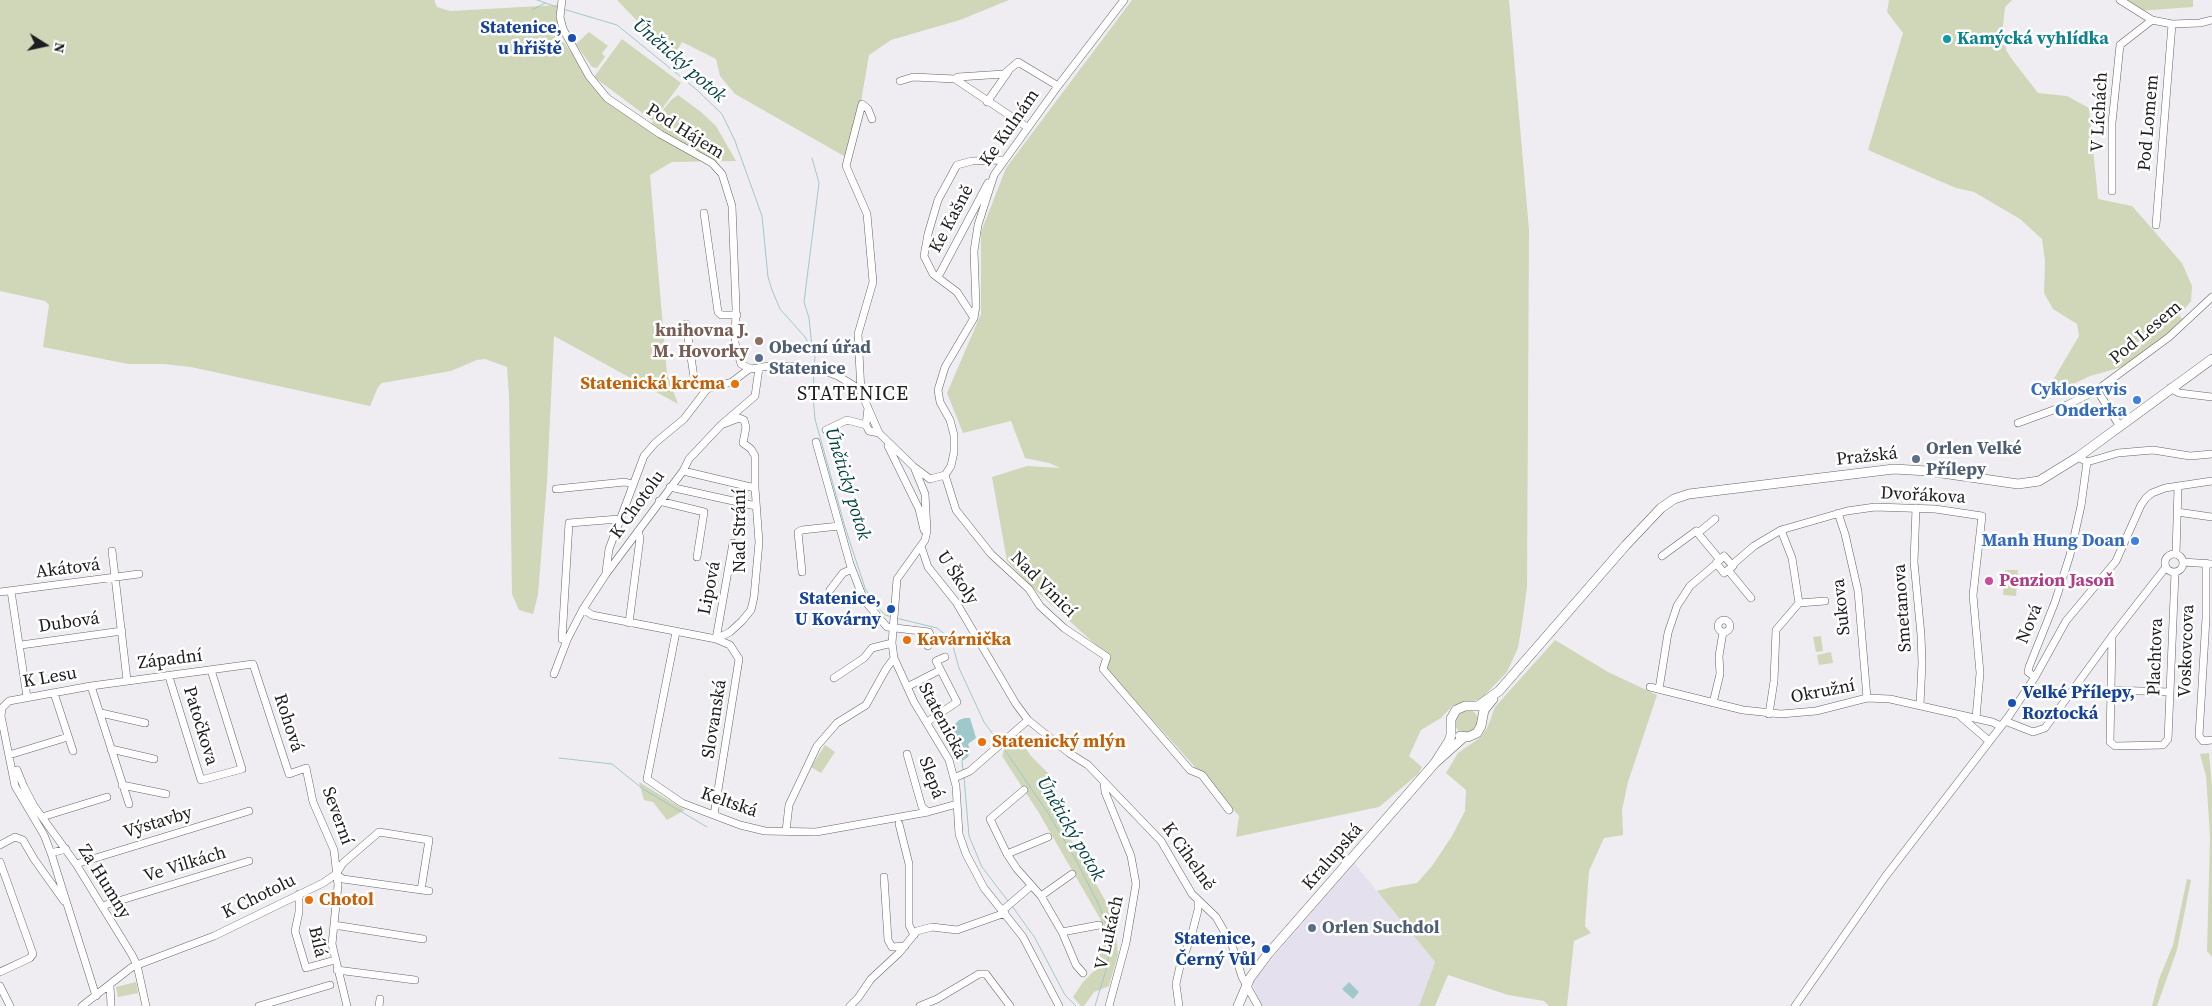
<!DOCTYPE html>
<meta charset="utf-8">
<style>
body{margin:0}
#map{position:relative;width:2212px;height:1006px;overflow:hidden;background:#efedf2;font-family:"Source Serif 4",serif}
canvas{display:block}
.north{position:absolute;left:20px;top:20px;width:50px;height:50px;-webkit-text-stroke:4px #fff;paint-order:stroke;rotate:100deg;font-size:14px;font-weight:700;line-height:20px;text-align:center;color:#1d1c1e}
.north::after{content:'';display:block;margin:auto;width:18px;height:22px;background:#1d1c1e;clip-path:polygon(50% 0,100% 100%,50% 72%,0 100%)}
</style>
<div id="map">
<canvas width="2212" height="1006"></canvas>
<div class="north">N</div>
</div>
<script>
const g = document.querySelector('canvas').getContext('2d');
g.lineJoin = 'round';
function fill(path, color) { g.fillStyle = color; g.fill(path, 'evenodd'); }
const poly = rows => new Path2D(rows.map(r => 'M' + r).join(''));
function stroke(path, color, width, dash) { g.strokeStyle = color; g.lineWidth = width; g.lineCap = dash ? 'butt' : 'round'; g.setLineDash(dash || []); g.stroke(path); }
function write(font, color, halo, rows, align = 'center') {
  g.font = font + ' "Source Serif 4",serif'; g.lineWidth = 5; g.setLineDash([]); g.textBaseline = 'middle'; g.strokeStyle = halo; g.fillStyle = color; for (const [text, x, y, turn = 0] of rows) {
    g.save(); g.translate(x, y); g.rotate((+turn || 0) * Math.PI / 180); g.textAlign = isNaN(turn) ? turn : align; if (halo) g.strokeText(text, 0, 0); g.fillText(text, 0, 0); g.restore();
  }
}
fill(poly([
 [1354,863,1435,962,1419,1006,1261,1006,1252,982]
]), '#e5e0ed');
fill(poly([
 [0,0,434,0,437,7,450,11,558,5,560,37,601,93,646,128,654,121,671,100,678,95,701,112,716,126,736,161,672,162,650,175,667,374,678,404,554,336,547,482,538,595,533,614,519,610,512,594,509,396,507,367,485,359,477,360,451,371,382,383,378,387,370,406,191,367,164,364,128,364,43,347,49,305,45,301,0,291],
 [617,0,1009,0,960,20,891,40,869,55,851,160,735,94,720,76,716,59,682,42,673,58],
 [1132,0,1509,0,1529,230,1527,587,1522,624,1518,648,1507,672,1481,699,1452,706,1441,718,1421,730,1409,756,1422,767,1418,774,1379,807,1236,837,1239,816,1106,668,1106,654,1033,588,1007,561,992,477,1027,466,1060,468,1049,463,1025,458,1011,421,963,433,947,393,981,314,981,232,1006,168],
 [1889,0,2012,0,2005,7,2003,26,2006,50,2011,58,2038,93,2067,96,2089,108,2098,199,2132,206,2182,263,2192,286,2191,301,2179,316,2183,319,2133,364,2090,376,2042,399,2079,336,2077,324,2053,309,2044,293,2045,261,2042,239,2020,219,1974,192,1956,188,1868,150,1903,33,1887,12],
 [2119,0,2193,0,2193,7,2137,11],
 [589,32,608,46,602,53,605,57,597,68,592,67,576,44],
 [622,39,681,83,653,121,594,77],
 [2005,570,2018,570,2016,596,2003,595],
 [1821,636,1823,651,1816,652,1813,637],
 [1555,640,1608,672,1657,695,1628,782,1622,810,1623,835,1604,838,1589,871,1585,926,1591,933,1574,941,1567,1006,1549,1006,1544,1001,1508,995,1448,975,1435,1006,1419,1006,1435,962,1377,891,1392,887,1417,883,1432,866,1452,836,1465,811,1466,790,1446,773,1458,753,1481,737,1488,726,1495,707],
 [1831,652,1833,663,1819,665,1817,655],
 '1454 721a12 12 0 1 1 24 0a12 12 0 1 1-24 0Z',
 [1013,737,1016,741,1019,739,1031,756,1058,783,1047,797,1105,900,1115,926,1118,954,1109,986,1094,992,1084,1006,1081,1006,1073,997,1083,982,1101,964,1098,956,1105,943,1103,931,1106,929,1039,813,1002,756,1005,746],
 [825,745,835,752,821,773,811,767],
 [2209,753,2212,787,2212,957,2207,951,2210,836,2206,776,2200,754],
 [639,782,685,810,667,820,653,802,644,800],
 [2187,879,2191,880,2177,950,2157,1006,2152,1006,2159,979,2173,945],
 [136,982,138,993,118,997,116,987]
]), '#cfd7b8');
fill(poly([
 [965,718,970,718,976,738,968,744,970,750,968,757,962,761,961,749,954,731,954,725,959,720],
 [1349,982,1359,992,1353,999,1342,989]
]), '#9fc8ca');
stroke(poly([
 [537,0,557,7],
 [563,9,617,25,697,90,722,114,735,141,762,216,768,277,772,290,780,309,805,337,812,350,815,357,814,367],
 [532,10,545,3],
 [812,347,809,318,804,302,819,183,812,158],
 [814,371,813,397,815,419,845,527,865,588,873,602,885,615,892,617],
 [896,618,937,628,951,639,959,668,984,722,998,741],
 [1002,746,1048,813,1076,860,1100,907,1107,928,1110,947,1106,970,1095,1006],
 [559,758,612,764,643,789,707,827],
 [962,761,963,770],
 [964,777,969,836,982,867,1008,901],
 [1012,906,1035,938,1065,995,1076,1006]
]), '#9fc8ca', 1);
const minor = poly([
 [562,0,560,17,563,29,589,76,607,98,660,134,712,163,722,174,732,206,736,308,735,343,741,364,751,369,775,365,819,369,838,376,856,387,861,392,879,433,914,467,930,479],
 [2120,0,2152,20,2172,24,2200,23,2212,20],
 [955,79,1027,127],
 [900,81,913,77,955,79,958,77,1004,74,1018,62,1058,86],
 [987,102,1008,72],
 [2112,191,2112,123,2120,45,2152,20],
 [704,213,718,312,721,315,737,315],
 [2156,225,2172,24],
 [938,277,988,183],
 [974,318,957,292,933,274,924,256,928,234,938,200,957,165,972,161,1003,160],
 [686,324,695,384,707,389],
 [2170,388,2179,393,2212,397],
 [2097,390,2119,425],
 [861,392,858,334,873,282,867,214,846,166,862,104,868,109,872,119],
 [868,408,866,425,869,431,879,433],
 [2018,423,2067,405,2097,390,2169,337,2212,297],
 [826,430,847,420,866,425],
 [816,442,850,564,864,600,887,627,929,632,931,637,928,646],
 [888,446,919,509,924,530],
 [2078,457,2087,462,2118,453,2153,450,2190,456,2212,454],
 [914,467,925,494,927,531,925,540,897,579,892,643,894,658,914,702,949,760,956,786,959,834,966,854,984,888,1023,937,1059,1006],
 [683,471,755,488],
 [945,475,956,510,991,554,1029,589,1040,606,1064,628,1107,657,1103,669,1190,770,1202,775,1229,810],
 [930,479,945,475,951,466,954,452,954,435,950,420,940,402,938,390,945,367,974,318,976,306,974,251,978,225,994,175,1058,86,1124,0],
 [670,487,756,506],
 [556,489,625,482,632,484],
 [659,501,704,512,697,557],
 [1916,508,1914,562,1921,635,1922,663,1920,705],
 [2177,512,2212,517],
 [1838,513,1845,534,1858,591,1867,698],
 [1698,533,1715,519],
 [921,546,928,567,956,602,1016,704,1028,720,1069,753,1088,765,1161,841,1192,894,1216,917,1232,945,1242,977,1258,1006],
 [112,551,127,680],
 '2165 563a9 9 0 1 1 18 0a9 9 0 1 1-18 0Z',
 [2176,554,2178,487],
 [1662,556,1696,531,1720,560],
 [1724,556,1733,566,1724,573,1716,563,1724,556],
 [2183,562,2212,564],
 [2206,563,2206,618,2199,736,2203,741,2212,740],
 [1732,565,1754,546,1781,530,1847,511,1875,507,1935,509,1982,516,1973,595,1980,673,1976,718],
 [1728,570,1751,598],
 [606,572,609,549,644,456,655,443,684,419,707,389,732,382,749,369],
 [802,572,798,532,802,530,839,526],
 [830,590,843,573,852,569],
 [11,591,27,697],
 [0,592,139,574],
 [1799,603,1825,601],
 [583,609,592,615,716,639,730,632,742,621,751,610,754,597,759,542,755,488,755,456,751,449,743,443,746,427,744,420,739,418,721,425],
 '1718 626a6 6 0 1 1 12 0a6 6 0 1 1-12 0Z',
 [629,623,640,538,638,531],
 [676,632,647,779,682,803,740,825,765,831,816,832,928,812,957,804],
 [2112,636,2110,742,2115,746,2163,745,2168,739,2175,573],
 [567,640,562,639,569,523,619,519],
 [21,645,122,631],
 [554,674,567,640,583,609,606,574,683,471,689,459,721,425,755,396,759,368],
 [2035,677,2028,672,2029,667,2055,602,2070,555,2081,506,2087,462],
 [834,678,864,658,872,648,892,643],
 [170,680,201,780,242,769,211,670],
 [91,686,253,664,289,774,306,768,313,802,334,850,338,885,332,944,347,1006],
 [907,687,940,670],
 [1650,687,1743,710,1781,714,1816,711,1867,698,1890,699,1992,722,2001,726],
 [1659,689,1668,633,1677,606,1690,586,1716,564],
 [2112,690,2169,692],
 [54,693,73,751],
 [1713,703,1720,674,1719,656,1723,632],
 [101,713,145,723],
 [1769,714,1774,681,1776,630,1799,603,1792,558,1781,530],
 [1959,715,1989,741],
 [2005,721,2033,732,2045,728,2112,636,2166,567],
 [927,722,957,702,936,661,945,657],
 [111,749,154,759],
 [907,754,920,800,922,807,928,812],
 [9,755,68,737],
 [17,770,24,787,34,806,76,864,132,955,137,965,146,1006],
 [954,778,970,771,1028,720],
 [1104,782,1105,792,1131,856,1136,884,1126,943,1109,1006],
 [122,785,166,794],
 [1024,790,990,819,1007,854,1017,869,1041,896,1062,932,1076,965,1083,973],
 [714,815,739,659,730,645,716,639,733,543],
 [42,817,107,797],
 [899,824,909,864,909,925,914,935],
 [786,831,789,805,817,746,837,723,866,705,886,669,894,658],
 [0,845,15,837,23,840,34,859,64,901],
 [51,853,66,849],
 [1007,854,1048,837],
 [0,862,33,954,30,958,0,972],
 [76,864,249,811],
 [336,874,343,879,429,891],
 [884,877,888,940,892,947,905,946],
 [299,894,299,912,295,931,306,968,335,960],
 [1041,896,1072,874],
 [102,906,249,861],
 [1003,910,1031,886],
 [334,925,423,939],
 [1062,932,1099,925],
 [337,970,415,980],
 [110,985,111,1006],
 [0,986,10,1006],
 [96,996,51,853,44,835,15,786,1,716,2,708,9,701,91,686,129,804],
 [82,1006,132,967,214,936,323,883,336,874,343,863,379,832,429,840,421,890],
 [259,1006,330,985],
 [379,1006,380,999],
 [850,1006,858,998,871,979,899,953,917,931,932,927,957,930,1005,913],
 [920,1006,937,999,979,974,986,974,1010,1006],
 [1179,1006,1176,984,1180,966,1191,937,1198,910,1198,900],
 [1795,1006,1885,877,2009,716,2035,677,2066,621,2116,561,2141,505,2146,498,2152,493,2165,488,2212,481]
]);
const major = poly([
 [1460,736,1468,737,1477,733,1481,726,1484,710,1493,699],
 [1435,763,1449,741,1451,735,1451,719,1456,710,1465,706,1478,706,1499,691,1626,545,1661,508,1674,499,1689,494,1894,469,1928,471,2018,484,2039,481,2078,457,2212,359],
 [1238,1006,1250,978,1268,954,1435,763,1464,737]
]);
stroke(minor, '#656468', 8);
stroke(major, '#656468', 10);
stroke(minor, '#fff', 7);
stroke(major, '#fff', 9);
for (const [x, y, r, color] of [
 [572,38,5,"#1a4fb4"],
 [1947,39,5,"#0f9aa8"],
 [759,341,5,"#8d6e63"],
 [759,358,5,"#5c6f8a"],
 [735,384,5,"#e8710a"],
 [2137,400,5,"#3f7fe0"],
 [1916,459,5,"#5c6f8a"],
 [2135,541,5,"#3f7fe0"],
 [1989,581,5,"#d1479c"],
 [891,609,5,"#1a4fb4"],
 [907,640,5,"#e8710a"],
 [2012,703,5,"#1a4fb4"],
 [982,742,5,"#e8710a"],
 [309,900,5,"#e8710a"],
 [1312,928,5,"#5c6f8a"],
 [1266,949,5,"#1a4fb4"]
]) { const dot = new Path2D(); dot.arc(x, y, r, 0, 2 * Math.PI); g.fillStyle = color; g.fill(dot); stroke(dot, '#fff', 2); }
write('bold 18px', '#164399', '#fff', [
 ["Statenice,",562,28],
 ["u hřiště",562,49],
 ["Statenice,",881,599],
 ["U Kovárny",881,620],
 ["Velké Přílepy,",2022,693,"left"],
 ["Roztocká",2022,714,"left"],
 ["Statenice,",1256,939],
 ["Černý Vůl",1256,960]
], 'right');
write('bold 18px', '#0d838f', '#fff', [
 ["Kamýcká vyhlídka",1957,39]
], 'left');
write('18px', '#1d1c1e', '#fff', [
 ["V Líchách",2100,112,-87],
 ["Pod Lomem",2149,123,-85],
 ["Ke Kulnám",1010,128,-55],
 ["Pod Hájem",685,132,32],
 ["Ke Kašně",952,219,-62],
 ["Pod Lesem",2146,333,-40],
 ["Pražská",1867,457,-6],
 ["Dvořákova",1923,496,3],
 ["K Chotolu",638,505,-54],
 ["Nad Strání",740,531,-90],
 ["Akátová",68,569,-7],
 ["U Školy",957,578,56],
 ["Nad Vinicí",1043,585,45],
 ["Lipová",710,588,-79],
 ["Sukova",1842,607,-96],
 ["Smetanova",1903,608,-94],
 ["Dubová",69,623,-8],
 ["Nová",2030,624,-68],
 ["Voskovcova",2187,651,-88],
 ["Plachtova",2156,657,-88],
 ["Západní",170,660,-7],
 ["K Lesu",50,678,-10],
 ["Okružní",1823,692,-11],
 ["Slovanská",715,719,-81],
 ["Statenická",942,721,62],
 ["Rohová",288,723,72],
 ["Patočkova",200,726,73],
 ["Slepá",931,778,70],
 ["Keltská",729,803,19],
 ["Severní",337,816,70],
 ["Výstavby",158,823,-17],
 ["K Cihelně",1188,857,55],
 ["Kralupská",1333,857,-49],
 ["Ve Vilkách",185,865,-17],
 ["Za Humny",104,882,58],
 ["K Chotolu",259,897,-26],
 ["V Lukách",1110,933,-77],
 ["Bílá",317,942,77]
]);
write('bold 18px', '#785e54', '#fff', [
 ["knihovna J.",749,331],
 ["M. Hovorky",749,352]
], 'right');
write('bold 18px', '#4e5e75', '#fff', [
 ["Obecní úřad",769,348],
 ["Statenice",769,369],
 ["Orlen Velké",1926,449],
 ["Přílepy",1926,470],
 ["Orlen Suchdol",1322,928]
], 'left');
write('bold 18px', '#c56008', '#fff', [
 ["Statenická krčma",725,384,"right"],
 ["Kavárnička",917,640],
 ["Statenický mlýn",992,742],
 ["Chotol",319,900]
], 'left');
write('bold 18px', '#366cbe', '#fff', [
 ["Cykloservis",2127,390],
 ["Onderka",2127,411],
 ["Manh Hung Doan",2125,541]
], 'right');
write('bold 18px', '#b23c85', '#fff', [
 ["Penzion Jasoň",1999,581]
], 'left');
write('italic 19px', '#004144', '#fff', [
 ["Únětický potok",679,61,41],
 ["Únětický potok",847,484,73],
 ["Únětický potok",1070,829,60]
]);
g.letterSpacing = '1px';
write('20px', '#1d1c1e', '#fff', [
 ["STATENICE",853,395]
]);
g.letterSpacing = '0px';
</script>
